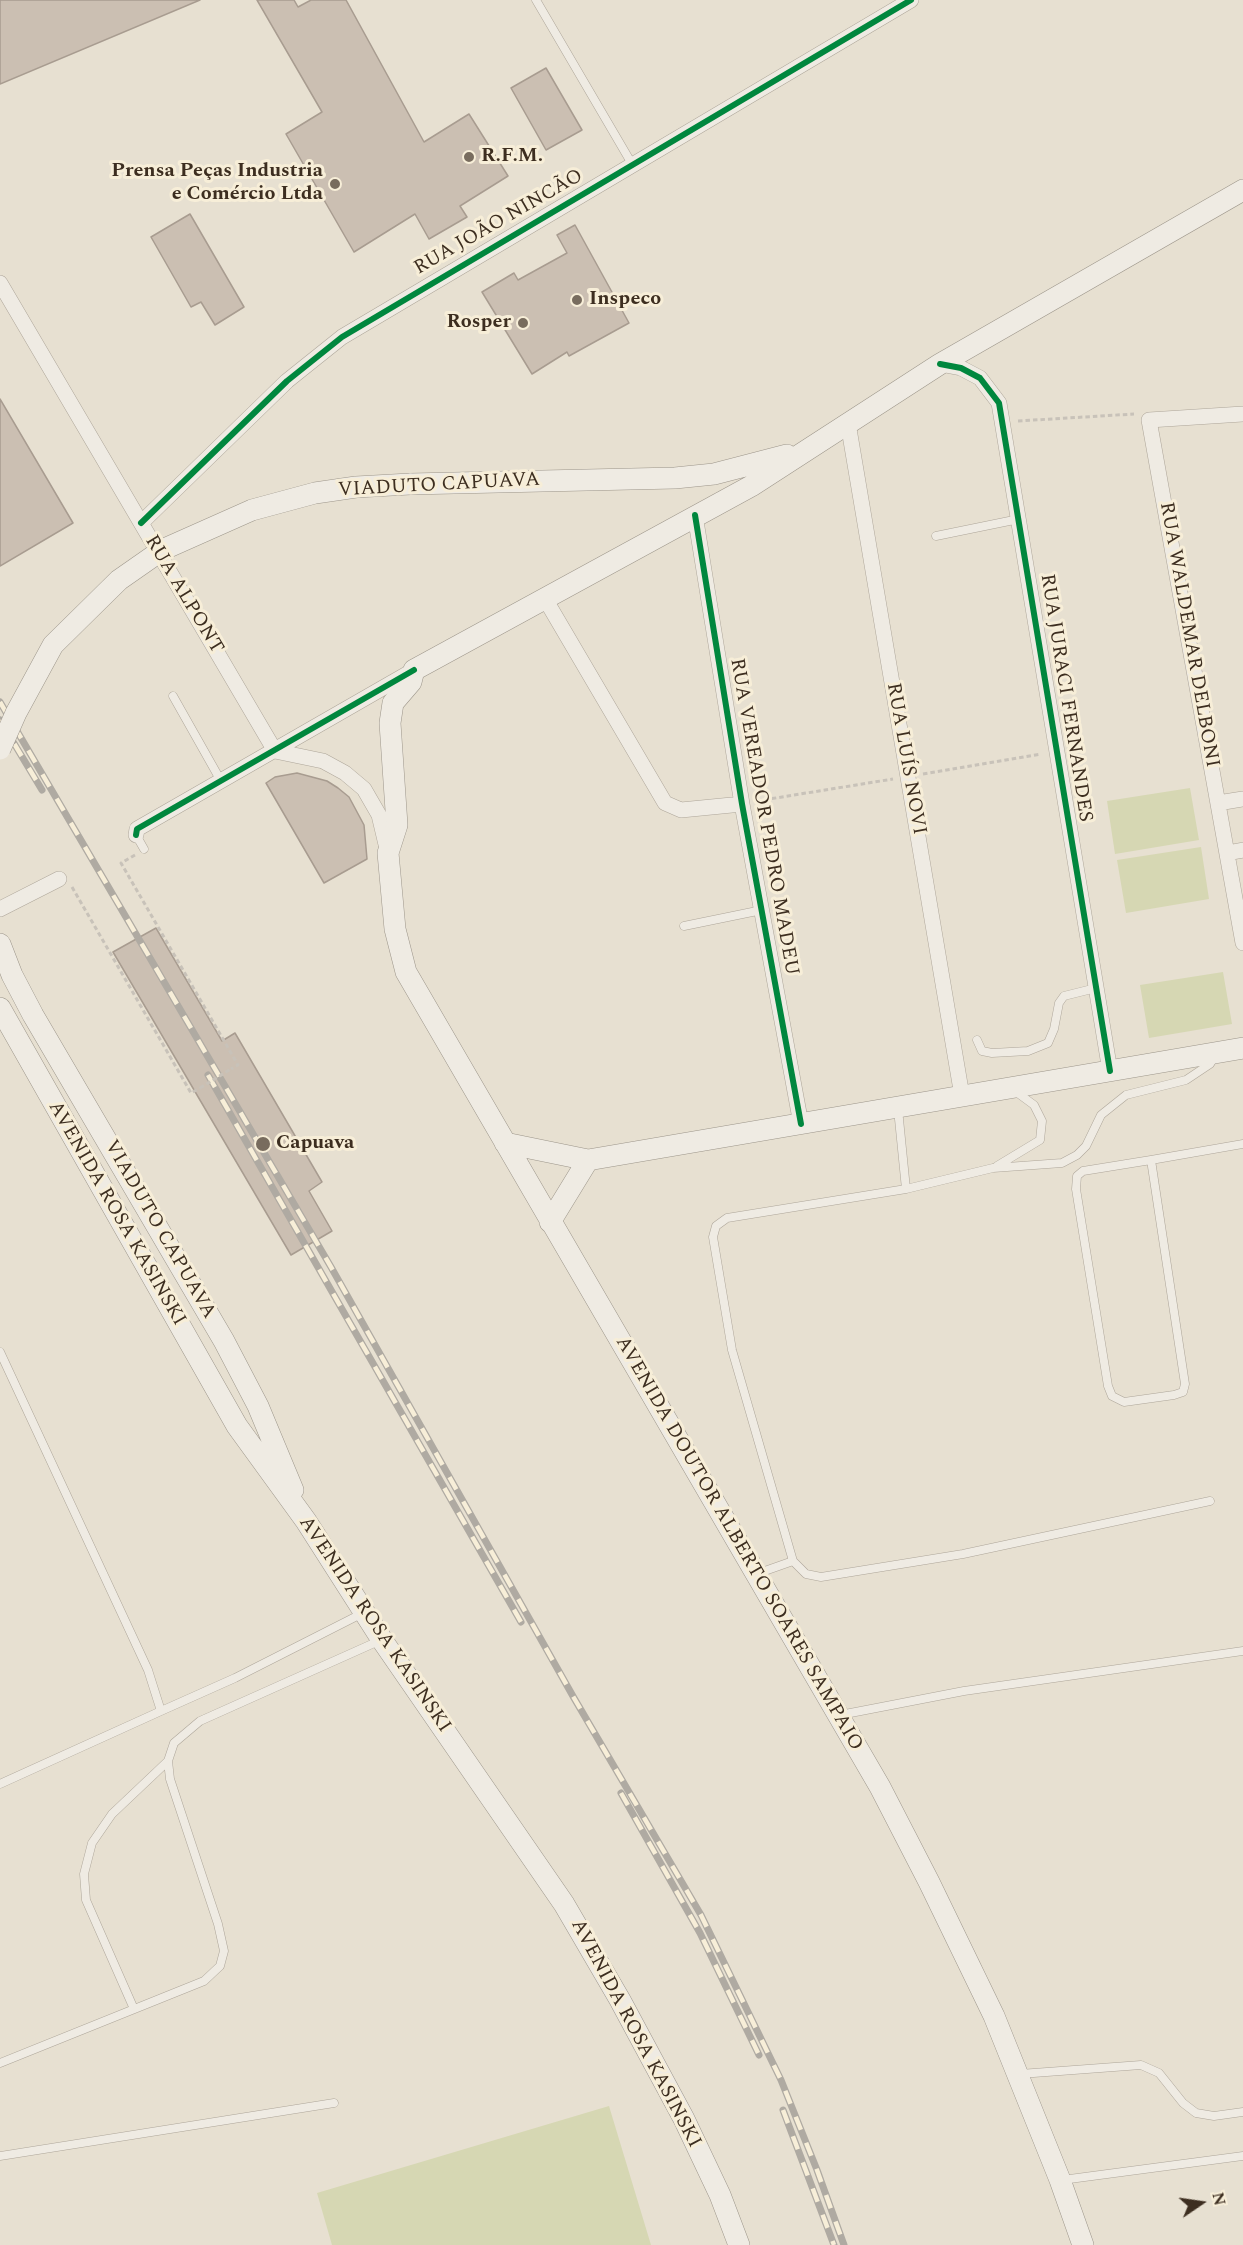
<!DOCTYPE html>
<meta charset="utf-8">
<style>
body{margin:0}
#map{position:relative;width:1243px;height:2245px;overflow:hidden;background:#e7e0d1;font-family:Spectral,serif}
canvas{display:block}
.north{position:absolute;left:1171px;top:2173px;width:60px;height:60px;-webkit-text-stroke:4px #f7eed8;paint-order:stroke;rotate:77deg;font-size:16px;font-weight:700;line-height:24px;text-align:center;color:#3d2e20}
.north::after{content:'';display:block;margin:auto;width:21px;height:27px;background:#3d2e20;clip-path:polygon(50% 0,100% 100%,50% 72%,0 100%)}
</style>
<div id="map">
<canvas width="1243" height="2245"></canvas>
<div class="north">N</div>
</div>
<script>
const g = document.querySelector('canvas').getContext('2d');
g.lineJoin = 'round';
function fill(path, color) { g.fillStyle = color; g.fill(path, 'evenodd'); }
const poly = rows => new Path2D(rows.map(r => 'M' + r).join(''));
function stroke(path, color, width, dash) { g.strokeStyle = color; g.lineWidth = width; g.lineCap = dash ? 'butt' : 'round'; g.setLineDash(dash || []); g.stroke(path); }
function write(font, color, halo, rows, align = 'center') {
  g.font = font + ' Spectral,serif'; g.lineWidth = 6; g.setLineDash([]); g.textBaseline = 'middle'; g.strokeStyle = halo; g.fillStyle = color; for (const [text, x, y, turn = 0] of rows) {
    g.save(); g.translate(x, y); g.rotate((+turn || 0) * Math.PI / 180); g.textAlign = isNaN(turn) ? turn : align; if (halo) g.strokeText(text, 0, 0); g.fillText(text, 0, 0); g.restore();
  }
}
fill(poly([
 [1190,788,1199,840,1115,854,1107,801],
 [1201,847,1209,899,1126,913,1117,860],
 [1223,972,1232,1024,1149,1038,1140,985],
 [609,2106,651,2245,332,2245,317,2193]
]), '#d6d7b3');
const building = poly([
 [0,0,200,0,0,84,0,0],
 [257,0,294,0,298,7,311,0,346,0,424,142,469,114,508,176,460,206,467,217,429,239,415,214,354,252,286,134,322,112,257,0],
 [546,68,582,130,546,150,511,88,546,68],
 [190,214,244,307,215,325,201,302,191,307,151,237,190,214],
 [575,225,629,323,569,356,567,352,532,374,482,292,514,273,518,280,567,253,557,235,575,225],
 [0,399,73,523,0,566,0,399],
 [297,773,327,781,338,788,349,797,364,825,367,859,324,883,266,783,275,777,297,773],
 [156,928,222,1041,235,1033,322,1182,309,1191,332,1231,291,1255,113,952,156,928]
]);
fill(building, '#cbbfb2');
stroke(building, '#a89c90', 1.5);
const service = poly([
 [536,0,632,164],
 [936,536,1019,519],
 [173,696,221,781],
 [136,835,144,849],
 [684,926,762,910],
 [977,1040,982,1051,992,1053,1028,1051,1048,1043,1054,1029,1059,1003,1064,996,1096,988],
 [898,1109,906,1189,727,1218,716,1226,713,1237,732,1350,793,1561,806,1574,821,1577,963,1554,1210,1501],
 [1151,1160,1185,1384,1183,1392,1174,1395,1124,1402,1112,1396,1108,1386,1076,1189,1077,1176,1083,1171,1151,1160,1243,1144],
 [997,1166,1040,1140,1042,1121,1034,1105,1015,1091],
 [906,1189,993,1168,1062,1163,1077,1155,1086,1146,1101,1115,1126,1095,1186,1080,1210,1064,1215,1056],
 [0,1352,148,1670,161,1711,0,1784],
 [759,1573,793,1561],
 [161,1711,235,1678,363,1613],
 [840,1715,964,1691,1243,1651],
 [134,2009,86,1900,84,1874,92,1843,112,1814,168,1761],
 [0,2063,204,1981,220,1966,224,1951,218,1924,170,1779,168,1761,174,1743,200,1721,381,1640],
 [1020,2074,1141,2065,1159,2073,1183,2103,1196,2113,1214,2116,1243,2112],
 [0,2156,334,2103],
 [1062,2180,1243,2156]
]);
const minor = poly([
 [0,283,275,751],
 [940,364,961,368,980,378,999,403,1110,1071],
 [1243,414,1149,420,1243,943],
 [848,423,962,1096],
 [695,515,742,804,801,1124],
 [141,523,287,381,342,337,911,0],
 [544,597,665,803,681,810,742,804],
 [275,751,323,761,345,773,364,789,379,815,388,853],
 [1218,803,1243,799],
 [136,835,137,829,414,670],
 [1227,853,1243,850],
 [0,909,59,879]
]);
const secondary = poly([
 [410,484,675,478,714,474,787,455],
 [0,944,12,975,33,1015,224,1341,258,1406,293,1490],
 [0,1008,237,1426,306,1521,382,1640,564,1904,620,2000,684,2119,720,2195,739,2245],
 [505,1143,588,1160,1243,1048],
 [550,1222,588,1160],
 [1083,2245,1060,2180,994,2016,929,1882,880,1787,406,972,395,929,388,853,397,825,390,723,393,703,411,682,414,670,753,485,940,364,1243,190]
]);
stroke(service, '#ada599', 9);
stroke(minor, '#ada599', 16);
stroke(secondary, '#9c958a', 22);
stroke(poly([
 [1018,421,1134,414],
 [923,774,1041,754],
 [757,801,893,779],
 [135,855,121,863,238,1065,231,1069],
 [72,887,191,1093,200,1088]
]), '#c8c2b9', 3, [4.5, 3]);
stroke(service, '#efebe3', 8);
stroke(minor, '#efebe3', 15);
stroke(secondary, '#efebe3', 21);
const rail = poly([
 [0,702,331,1267,574,1698,701,1915,781,2080,817,2170,844,2245],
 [0,720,42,790],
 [208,1075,521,1622],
 [621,1793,700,1933,759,2055],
 [783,2110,834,2245]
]);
stroke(rail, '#afaaa2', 7);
stroke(rail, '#f7eed8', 4.5, [14]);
const secondaryBridge = poly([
 [0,749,16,713,53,645,119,580,162,550,252,510,315,493,356,487,410,484]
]);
stroke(secondaryBridge, '#9c958a', 22, []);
stroke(poly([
 [200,1088,231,1069]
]), '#c8c2b9', 3, [4.5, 3]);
stroke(secondaryBridge, '#efebe3', 21);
stroke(poly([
 [940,364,961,368,980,378,999,403,1110,1071],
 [695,515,742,804,801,1124],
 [141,523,287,381,342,337,911,0],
 [136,835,137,829,414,670]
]), '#00873e', 6);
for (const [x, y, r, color] of [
 [469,157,6,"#786c5e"],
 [335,184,6,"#786c5e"],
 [577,300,6,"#786c5e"],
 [523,323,6,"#786c5e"],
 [263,1144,8,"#786c5e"]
]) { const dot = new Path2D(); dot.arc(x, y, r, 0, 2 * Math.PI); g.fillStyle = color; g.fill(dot); stroke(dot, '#f7eed8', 2); }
write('bold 20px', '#3d2e20', '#f7eed8', [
 ["R.F.M.",481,157],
 ["Prensa Peças Industria",323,172,"right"],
 ["e Comércio Ltda",323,195,"right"],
 ["Inspeco",589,300],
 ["Rosper",511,323,"right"],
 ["Capuava",276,1144]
], 'left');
write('20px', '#3d2e20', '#f7eed8', [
 ["RUA JOÃO NINCÃO",499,223,-30],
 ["VIADUTO CAPUAVA",439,486,-3],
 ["RUA ALPONT",183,595,59],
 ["RUA WALDEMAR DELBONI",1188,635,80],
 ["RUA JURACI FERNANDES",1065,698,81],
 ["RUA LUÍS NOVI",905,759,80],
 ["RUA VEREADOR PEDRO MADEU",763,817,80],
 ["AVENIDA ROSA KASINSKI",116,1214,60],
 ["VIADUTO CAPUAVA",159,1230,60],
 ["AVENIDA DOUTOR ALBERTO SOARES SAMPAIO",738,1544,60],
 ["AVENIDA ROSA KASINSKI",374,1625,56],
 ["AVENIDA ROSA KASINSKI",635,2034,62]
]);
</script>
